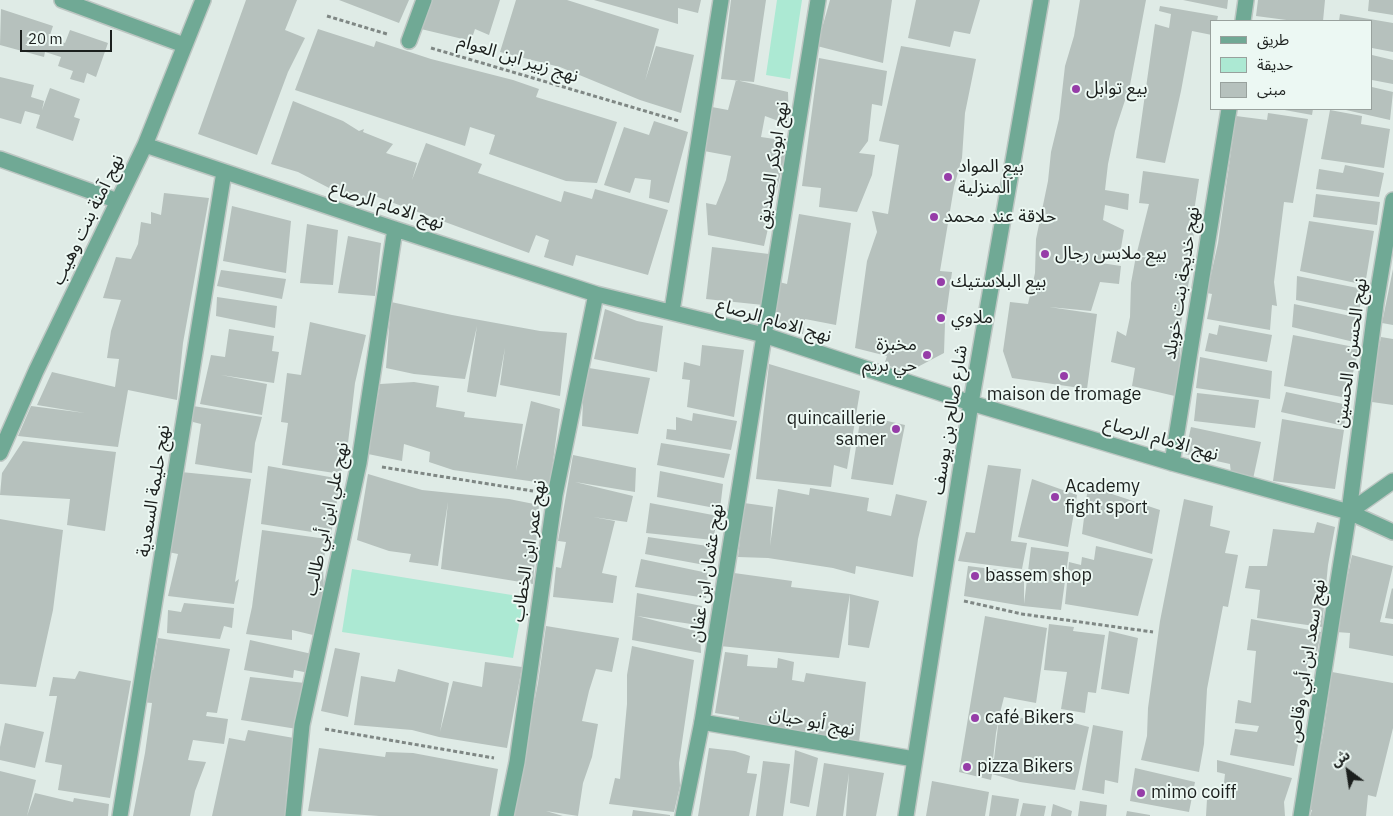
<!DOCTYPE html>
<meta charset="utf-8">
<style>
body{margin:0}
#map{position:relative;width:1393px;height:816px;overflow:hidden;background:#dfebe6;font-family:"IBM Plex Sans","Noto Sans Arabic",sans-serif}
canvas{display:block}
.legend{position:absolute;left:1210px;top:20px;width:162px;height:90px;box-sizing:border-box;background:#ecf8f3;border:1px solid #98a19d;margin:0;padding:6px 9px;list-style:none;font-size:15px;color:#1b1f1d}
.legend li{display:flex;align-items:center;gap:10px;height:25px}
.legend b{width:25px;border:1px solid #98a19d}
.north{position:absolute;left:1323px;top:746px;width:50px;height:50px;-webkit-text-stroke:4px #ecf8f3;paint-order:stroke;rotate:329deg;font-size:14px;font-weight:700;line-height:20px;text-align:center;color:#1b1f1d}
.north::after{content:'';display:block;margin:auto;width:18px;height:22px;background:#1b1f1d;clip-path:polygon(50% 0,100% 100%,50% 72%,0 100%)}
.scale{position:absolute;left:20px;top:30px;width:92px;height:22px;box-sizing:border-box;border:2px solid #1b1f1d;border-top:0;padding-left:6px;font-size:15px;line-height:18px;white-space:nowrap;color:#1b1f1d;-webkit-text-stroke:4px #ecf8f3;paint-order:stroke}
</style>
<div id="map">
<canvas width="1393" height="816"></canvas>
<ul class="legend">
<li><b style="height:6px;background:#70a995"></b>طريق</li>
<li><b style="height:14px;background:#ace9d3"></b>حديقة</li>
<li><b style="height:14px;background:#b6c1bd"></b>مبنى</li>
</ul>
<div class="north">ش</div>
<div class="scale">20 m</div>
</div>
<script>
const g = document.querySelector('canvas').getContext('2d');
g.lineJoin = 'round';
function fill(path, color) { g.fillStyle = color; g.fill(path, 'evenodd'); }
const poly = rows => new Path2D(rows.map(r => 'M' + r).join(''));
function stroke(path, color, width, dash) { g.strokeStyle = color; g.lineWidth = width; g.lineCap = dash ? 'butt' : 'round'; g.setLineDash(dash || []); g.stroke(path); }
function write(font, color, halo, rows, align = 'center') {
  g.font = font + ' "IBM Plex Sans","Noto Sans Arabic",sans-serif'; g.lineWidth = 4; g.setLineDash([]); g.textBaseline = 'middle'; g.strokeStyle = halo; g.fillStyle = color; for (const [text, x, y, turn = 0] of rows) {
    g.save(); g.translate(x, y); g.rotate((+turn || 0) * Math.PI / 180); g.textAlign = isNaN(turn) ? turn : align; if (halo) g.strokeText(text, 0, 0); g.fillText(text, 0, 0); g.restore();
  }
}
fill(poly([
 [777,0,802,0,790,79,766,75],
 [352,569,524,597,513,658,342,632]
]), '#ace9d3');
fill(poly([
 [246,0,297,0,285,30,305,38,288,72,257,155,198,134],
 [339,0,409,0,399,23],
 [432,0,500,0,489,35,475,29,471,41,421,29],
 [516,0,567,0,659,29,645,81,656,46,694,55,681,113,640,100,560,67,500,52],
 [594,0,701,0,698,13,678,8,678,24],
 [731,0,766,0,754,82,721,79],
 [830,0,892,0,883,63,817,46],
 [916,0,980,0,970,34,954,31,950,47,908,38],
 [1080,0,1146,0,1130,85,1115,131,1108,164,1105,190,1129,194,1128,210,1105,205,1103,220,1124,230,1120,254,1102,250,1101,263,1121,266,1119,284,1100,282,1091,311,1049,307,1097,314,1087,389,1012,378,1003,351,1010,302,1028,304,1035,273,1036,239,1048,181,1051,152,1059,119,1065,66,1074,36],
 [1183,0,1228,0,1227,9],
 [1258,0,1325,0,1323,21,1294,21,1256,16],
 [1369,0,1393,0,1393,15,1368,11],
 [1160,6,1218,16,1217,21,1212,21,1212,35,1192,31,1181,91,1165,163,1136,158,1155,24,1169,28,1171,14,1159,11],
 [1,9,53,26,49,38,65,43,70,30,108,43,96,77,87,73,84,83,70,79,73,71,58,66,61,57,45,52,44,57,0,45],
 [1340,14,1393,23,1393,52,1372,48,1372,21,1339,21],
 [318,29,374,47,376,41,431,59,513,80,539,89,536,97,617,122,597,183,566,181,489,154,495,135,470,127,465,146,295,90],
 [901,46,976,59,965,113,962,158,954,187,940,271,952,272,945,323,944,353,910,371,884,365,887,356,855,348,867,261,877,232,872,211,888,214,899,145,879,141],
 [1372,55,1393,60,1393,84,1372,80],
 [819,58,887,71,882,106,872,104,868,141,859,153,875,155,872,175,857,212,819,207,821,188,802,186],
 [0,77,34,85,31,97,44,101,42,110,50,88,80,99,74,117,80,119,73,141,36,128,40,115,25,111,21,124,0,118],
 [736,80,788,92,789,125,765,116,761,137,788,141,764,246,708,235,706,203,716,205,726,180,731,156,704,151,712,107,728,110],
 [1372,87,1393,92,1390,120,1346,110,1372,109],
 [293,101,343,121,359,131,364,129,363,132,393,144,386,153,417,163,412,180,426,143,482,164,478,173,561,202,564,191,592,199,595,189,668,210,648,275,576,255,573,266,544,257,549,240,536,235,529,253,372,195,370,204,335,191,298,172,271,164],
 [1279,109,1313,109,1312,115],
 [1330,110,1362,116,1361,124,1390,129,1384,168,1321,159],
 [1268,113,1308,119,1293,203,1284,202,1274,282,1277,306,1272,305,1270,330,1207,319,1212,294,1207,293,1218,243,1236,116,1267,120],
 [654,121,688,132,669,203,649,198,651,180,635,178,630,193,604,185,624,127,649,135],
 [1345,165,1384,173,1379,197,1316,189,1319,169,1343,173],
 [1143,171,1199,179,1193,218,1194,255,1181,323,1179,397,1132,386,1135,368,1111,362,1117,331,1126,336,1130,317,1131,283,1136,256,1156,259,1156,255,1136,256,1149,204,1139,203],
 [164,193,209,198,183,343,177,400,128,390,118,447,18,436,31,406,85,413,37,405,52,372,115,387,119,359,107,358,111,331,121,300,103,298,116,257,131,259,138,244,141,222,151,224,151,212,161,215],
 [1316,194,1380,202,1377,225,1313,217],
 [232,206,291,221,286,273,223,261],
 [799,214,851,223,836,325,805,319,803,334,770,323,779,282,787,284],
 [1309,221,1374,231,1365,285,1300,271],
 [307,224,338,230,333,285,300,283],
 [348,236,381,243,375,296,338,293],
 [712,247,769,254,763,305,706,299],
 [1393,269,1393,325,1382,323],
 [221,270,286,279,282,299,217,286],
 [1297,276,1363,289,1359,313,1296,300],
 [217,297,277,306,275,328,216,316],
 [391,302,452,315,540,331,567,333,560,396,500,385,505,348,496,397,467,392,477,326,465,379,414,374,386,368],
 [1294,304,1360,318,1358,343,1292,327],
 [605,309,637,321,663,326,657,372,594,359],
 [310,322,366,335,355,383,348,443,341,474,282,465,288,423,281,422,287,373,301,375],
 [1219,325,1272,335,1267,362,1205,351,1209,333,1217,335],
 [229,329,274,336,272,351,279,352,274,383,221,375,267,384,262,415,200,404,211,355,225,357],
 [1293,335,1359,348,1347,398,1284,386],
 [1381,337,1393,339,1393,405,1372,402,1375,366],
 [702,345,744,350,734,417,687,407,690,380,682,379,684,362,700,366],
 [1200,357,1272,371,1270,399,1196,388],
 [769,364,860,391,847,469,834,465,831,487,756,479],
 [589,368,650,378,638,434,582,426,583,400],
 [414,382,439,386,436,407,465,412,464,417,523,424,516,471,531,401,560,409,550,484,453,470,429,462,430,452,404,444,402,461,368,454,380,384],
 [1286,392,1348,405,1344,426,1281,412],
 [1197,393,1259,400,1255,428,1194,421],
 [193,406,262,417,255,443,252,473,195,464,201,424,193,422],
 [693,413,737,421,731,450,666,439,667,429,676,430,676,417,692,421],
 [861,415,905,425,893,485,851,479],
 [1282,419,1344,430,1335,489,1273,481],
 [1191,427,1261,442,1253,479,1231,474,1230,464,1185,454],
 [23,441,116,452,105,531,67,525,70,499,0,495,2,473],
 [661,443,730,454,724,478,657,465],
 [573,455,636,468,635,492,575,482,633,496,627,522,593,517,615,521,602,573,617,576,613,603,553,597,556,567,561,568,566,542,558,541],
 [988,465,1021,469,1011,541,1027,543,1022,569,958,561,966,532,975,533],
 [268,466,341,479,331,535,261,524],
 [660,471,723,484,720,509,657,497],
 [181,472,251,479,235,582,239,579,234,604,168,596,178,554,168,552],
 [368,474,422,490,509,499,539,505,533,584,441,569,448,502,438,566,409,562,411,554,389,551,357,540],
 [1032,479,1077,495,1068,547,1018,537],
 [1088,486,1160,510,1152,554,1082,534],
 [810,488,869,498,867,511,891,516,896,494,927,501,918,539,913,577,856,566,855,574,833,568,768,558,738,557,744,503,773,507,770,546,778,489,809,495],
 [1184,499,1213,506,1210,526,1230,531,1225,553,1238,555,1228,607,1223,606,1207,689,1204,744,1199,772,1141,760,1147,736,1148,708,1160,621],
 [650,503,718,516,713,540,646,533],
 [0,519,63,530,53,610,36,687,0,684],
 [1317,522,1335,527,1328,565,1322,627,1257,618,1260,590,1245,588,1249,566,1267,566,1273,529,1314,533],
 [262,530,327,539,323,565,324,591,313,635,292,630,292,640,246,634,252,607],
 [648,537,714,547,710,566,645,554],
 [1096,546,1153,559,1138,616,1065,604,1069,562,1081,565,1082,557,1094,560],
 [1031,547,1069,552,1061,610,1023,606,964,596,968,566,1024,573,1024,604],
 [1352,555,1393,566,1380,622,1393,624,1393,656,1349,648,1350,633,1336,632],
 [641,559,708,573,706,598,635,587],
 [734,573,792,581,791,587,850,594,839,658,720,646],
 [1392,588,1393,589,1393,619,1385,618],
 [637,593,702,606,698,625,637,616,700,632,701,653,632,640],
 [850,594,879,601,869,648,848,645],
 [184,603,234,608,232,628,224,626,220,639,167,633,168,610,181,612],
 [985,616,1047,628,1036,703,1004,697,1000,713,1031,720,1032,712,1089,727,1075,790,1020,782,992,774,991,780,959,772],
 [999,718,994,759,993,759,996,733],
 [1251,619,1321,632,1316,658,1308,657,1304,713,1294,766,1230,755,1235,729,1257,732,1259,726,1235,723,1238,700,1251,703,1256,651,1247,650],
 [1049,624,1074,627,1073,631,1105,635,1096,693,1088,692,1085,713,1061,709,1067,672,1044,670],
 [546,626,619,638,612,672,596,669,589,691,582,721,598,724,592,757,583,783,578,816,546,811,563,816,512,816,538,683],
 [1109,631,1138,638,1129,694,1101,689],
 [158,638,230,649,217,713,207,712,206,716,228,719,224,744,193,740,188,760,206,762,195,791,190,816,133,816,145,753,152,703,141,702,147,669,153,670],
 [250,640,312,654,309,673,294,670,293,678,244,670],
 [632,646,694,660,679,763,680,786,674,812,609,804,615,778,620,779,627,704,627,675],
 [335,648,360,653,348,717,321,711],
 [725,652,748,655,747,666,777,668,778,658,794,662,792,680,804,682,806,673,866,682,859,742,825,735,770,729,739,722,739,717,715,713],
 [485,662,522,667,507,748,439,737,412,730,354,725,361,676,395,682,398,669,449,683,440,732,453,681,482,687],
 [79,671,131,681,110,798,58,790,62,765,45,762,57,696,49,696,53,677,75,679],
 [1332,672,1393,683,1393,728,1376,797,1368,795,1366,816,1310,816,1312,810,1308,809,1323,735],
 [250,677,305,683,297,729,241,720],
 [5,723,44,732,35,768,0,760,0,747],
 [1093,725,1123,731,1118,783,1105,780,1104,794,1082,790],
 [248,730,294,738,286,796,287,816,212,816,229,738,245,741],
 [319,748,385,757,386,752,413,753,498,769,490,816,379,816,308,811],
 [709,748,735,751,750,756,747,773,757,774,749,816,698,816],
 [795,750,818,758,809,807,790,803],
 [1217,760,1292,778,1284,802,1285,816,1206,816,1207,799,1222,800,1225,774,1217,772],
 [763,761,790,764,783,816,756,816],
 [824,763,884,773,876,816,846,816,849,773,843,816,816,816],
 [1135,768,1195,782,1189,812,1130,801],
 [0,771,36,780,27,816,0,816],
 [932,781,989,792,985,816,926,816],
 [35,793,73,802,74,798,109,804,108,816,27,816],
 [992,795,1019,799,1016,816,989,816],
 [1080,801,1107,805,1106,816,1078,816],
 [1023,803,1046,806,1044,816,1020,816],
 [1053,804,1072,811,1071,816,1051,816],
 [633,810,670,815,670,816,632,816],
 [1127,811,1150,815,1150,816,1126,816]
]), '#b6c1bd');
const lane = poly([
 [702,722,914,759]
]);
const street = poly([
 [62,0,184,45],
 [1243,21,1246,0],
 [409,41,424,0],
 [145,145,395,229,596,294,764,335,971,403,1172,463,1349,512,1393,532],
 [0,159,118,201],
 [672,311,721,0],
 [0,453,36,371,145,145,203,0],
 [1172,463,1229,109],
 [1349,512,1393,481],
 [120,816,224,172],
 [293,816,302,725,359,463,395,229],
 [506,816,517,762,555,495,596,294],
 [683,816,702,722,818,0],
 [906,816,971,403,1041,0],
 [1301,816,1349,512,1376,303,1393,200]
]);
stroke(lane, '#bcc6c2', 18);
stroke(street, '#bcc6c2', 18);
stroke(poly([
 [327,16,387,34],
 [431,48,679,121],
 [382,467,533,491],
 [964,601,1022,614,1153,632],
 [325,729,494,758]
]), '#7f8784', 3, [4, 2.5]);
stroke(lane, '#70a995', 15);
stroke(street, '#70a995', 15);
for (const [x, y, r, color] of [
 [1076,89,5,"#963da8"],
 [948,177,5,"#963da8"],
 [934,217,5,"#963da8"],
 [1045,254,5,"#963da8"],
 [941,282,5,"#963da8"],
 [941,318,5,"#963da8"],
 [927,355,5,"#963da8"],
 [1064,376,5,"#963da8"],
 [896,429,5,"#963da8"],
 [1055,497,5,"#963da8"],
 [975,576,5,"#963da8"],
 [975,718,5,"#963da8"],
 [967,767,5,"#963da8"],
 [1141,793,5,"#963da8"]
]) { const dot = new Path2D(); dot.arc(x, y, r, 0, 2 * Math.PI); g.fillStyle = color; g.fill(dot); stroke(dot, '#ecf8f3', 2); }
write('18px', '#1b1f1d', '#ecf8f3', [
 ["نهج زبير ابن العوام",518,59,17],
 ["نهج ابوبكر الصديق",773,165,-81],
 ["نهج الامام الرصاع",387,206,18],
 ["نهج آمنة بنت وهيب",88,220,-64],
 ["نهج خديجة بنت خويلد",1182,283,-81],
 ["نهج الامام الرصاع",774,321,16],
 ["نهج الحسن و الحسين",1351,353,-82],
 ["شارع صالح بن يوسف",950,420,-81],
 ["نهج الامام الرصاع",1161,439,16],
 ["نهج حليمة السعدية",154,491,-81],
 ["نهج علي ابن أبي طالب",327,519,-78],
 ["نهج عمر ابن الخطاب",529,551,-81],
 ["نهج عثمان ابن عفان",707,573,-81],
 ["نهج سعد ابن أبي وقاص",1307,661,-81],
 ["نهج أبو حيان",812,722,11]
]);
write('18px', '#1b1f1d', '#ecf8f3', [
 ["بيع توابل",1086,89],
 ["بيع المواد",958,167],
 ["المنزلية",958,188],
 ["حلاقة عند محمد",944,217],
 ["بيع ملابس رجال",1055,254],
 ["بيع البلاستيك",951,282],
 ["ملاوي",951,318],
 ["مخبزة",917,345,"right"],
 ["حي بريم",917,366,"right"],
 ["maison de fromage",1064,395,"center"],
 ["quincaillerie",886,419,"right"],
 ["samer",886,440,"right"],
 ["Academy",1065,487],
 ["fight sport",1065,508],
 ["bassem shop",985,576],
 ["café Bikers",985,718],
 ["pizza Bikers",977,767],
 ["mimo coiff",1151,793]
], 'left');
</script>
